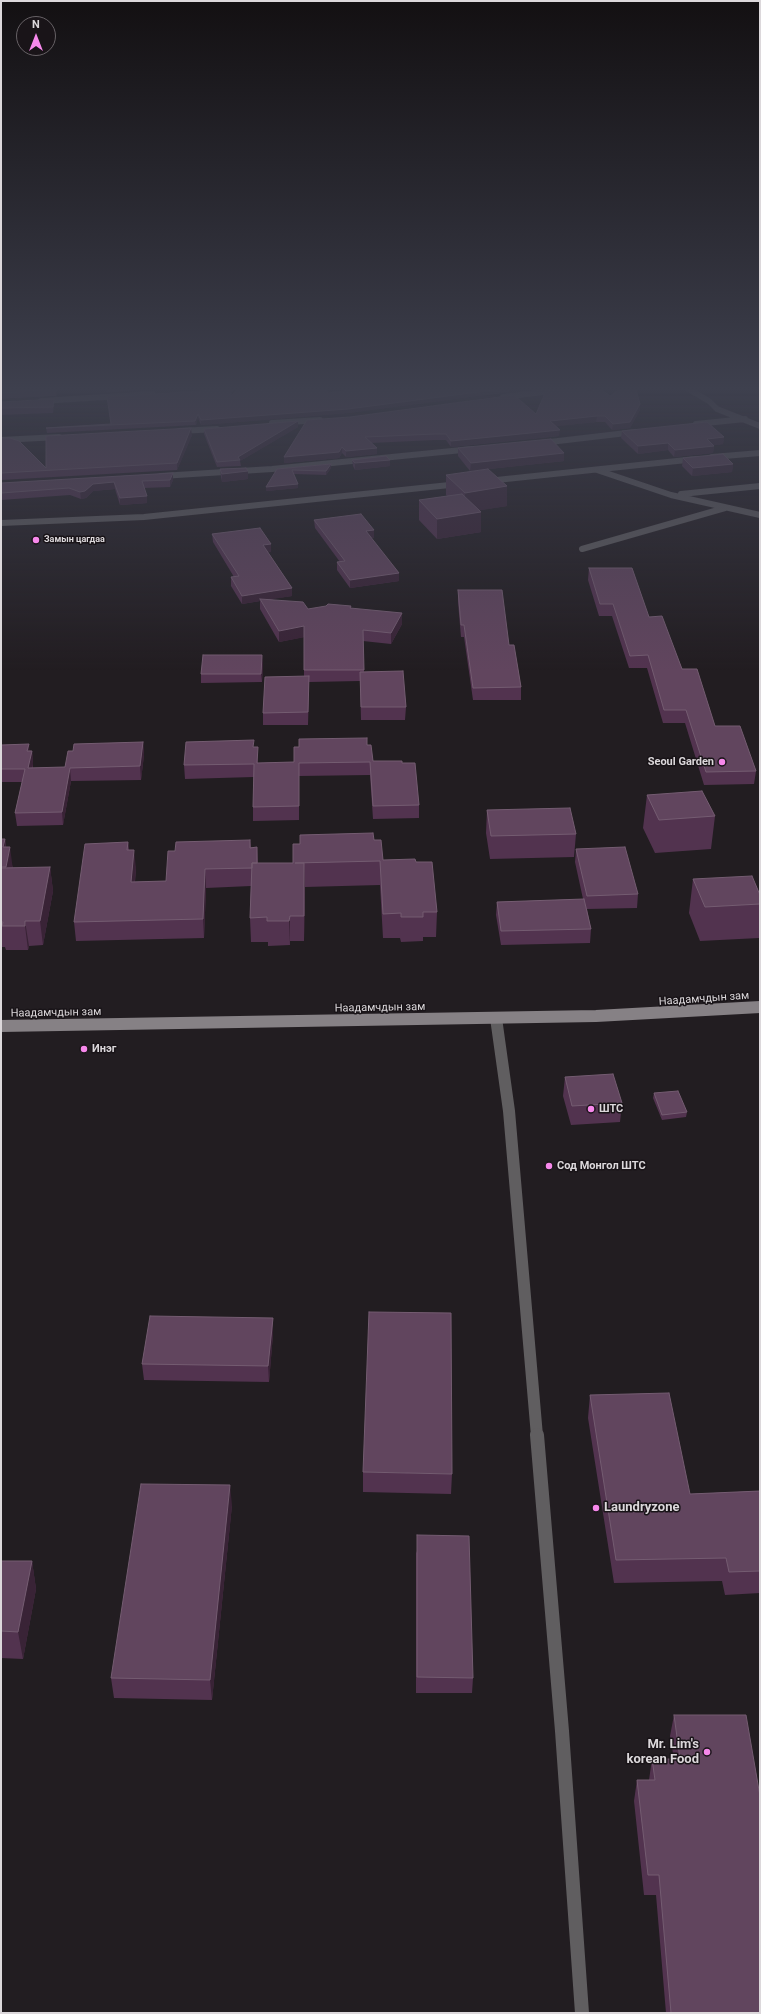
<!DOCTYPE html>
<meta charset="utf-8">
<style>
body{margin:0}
#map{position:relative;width:761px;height:2014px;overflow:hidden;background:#221d21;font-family:Roboto,sans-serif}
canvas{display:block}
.frame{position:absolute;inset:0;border:2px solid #dcd8db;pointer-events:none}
.north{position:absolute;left:16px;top:16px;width:40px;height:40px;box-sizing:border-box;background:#191418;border:1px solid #676266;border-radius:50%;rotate:0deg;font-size:11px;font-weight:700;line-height:16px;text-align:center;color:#dcd8db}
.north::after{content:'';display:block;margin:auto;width:14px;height:18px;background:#f788eb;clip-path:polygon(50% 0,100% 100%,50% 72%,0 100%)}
</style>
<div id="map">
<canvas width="761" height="2014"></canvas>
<div class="frame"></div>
<div class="north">N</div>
</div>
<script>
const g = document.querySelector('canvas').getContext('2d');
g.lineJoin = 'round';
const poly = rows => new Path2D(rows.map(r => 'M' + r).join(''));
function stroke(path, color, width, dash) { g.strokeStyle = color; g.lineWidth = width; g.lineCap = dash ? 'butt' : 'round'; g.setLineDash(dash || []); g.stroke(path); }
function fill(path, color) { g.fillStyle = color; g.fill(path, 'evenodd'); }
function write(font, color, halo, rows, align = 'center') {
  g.font = font + ' Roboto,sans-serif'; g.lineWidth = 3; g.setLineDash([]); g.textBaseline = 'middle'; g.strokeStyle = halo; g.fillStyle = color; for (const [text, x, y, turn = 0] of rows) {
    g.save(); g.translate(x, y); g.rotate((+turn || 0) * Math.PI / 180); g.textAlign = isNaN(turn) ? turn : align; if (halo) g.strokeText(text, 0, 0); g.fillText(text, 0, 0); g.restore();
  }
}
stroke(poly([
 [688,389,709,401,717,409,760,426],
 [206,391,230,389],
 [503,397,569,389],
 [41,401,152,394],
 [272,423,320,420],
 [696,424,745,419],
 [179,431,217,429],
 [1,440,59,437],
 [541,443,635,432],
 [712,457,760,453],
 [597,470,671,495,760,515],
 [161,476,272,469,472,449],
 [487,481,696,459],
 [681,494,760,486],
 [1,523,144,517,459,484],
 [582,549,725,508]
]), '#605e60', 6);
stroke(poly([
 [496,1018,509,1111,537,1436]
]), '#605e60', 12);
stroke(poly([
 [537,1435,562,1731,582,2013]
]), '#605e60', 14);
stroke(poly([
 [1,1026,596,1016,760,1007]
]), '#868185', 12);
fill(poly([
 [1,389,57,389,56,396,1,399],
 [106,389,163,389,107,392],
 [238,389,325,389,328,393,509,392,348,413,201,425,198,418,196,425,47,433,46,428,111,424,231,396],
 [586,392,610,396,640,404,640,410,630,428,612,430,605,422,596,422,556,426,559,436,451,447,446,440,435,440,371,443,377,448,377,454,346,457,342,453,339,458,284,463,307,420,536,414],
 [54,405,53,413,1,415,1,408],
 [298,427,240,461,241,466,217,467,204,434,204,429],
 [622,431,724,437,723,444,714,445,713,453,674,457,668,450,638,454,621,438],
 [192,435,177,470,1,480,1,438,46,468],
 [458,448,564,461,470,471,458,456],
 [683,458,733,464,732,472,692,476,682,466],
 [352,460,390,460,390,466,355,470,353,466],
 [331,464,331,468,326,475,294,474,298,484,298,488,266,491,277,469],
 [220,469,248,471,248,479,222,482,221,477],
 [173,473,173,480,170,487,144,488,147,496,147,503,120,505,115,489,93,491,86,498,81,499,70,495,1,500,1,483],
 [446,475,507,486,507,506,480,510,481,532,437,539,419,520,419,500,447,496,446,495],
 [314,520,374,530,374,538,371,538,399,573,399,581,350,588,337,570,337,562,340,562,315,528],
 [212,534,271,552,268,552,292,588,292,596,270,599,308,609,351,606,351,608,402,624,391,644,363,641,364,672,406,707,405,720,361,720,360,681,309,682,308,725,263,725,263,713,304,676,304,637,279,642,260,609,260,601,242,604,231,586,231,577,234,577,213,542],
 [589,568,649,617,682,669,715,726,756,771,754,784,704,785,685,723,663,723,647,668,629,668,612,616,599,616,588,580],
 [458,590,509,645,521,687,521,700,473,700,464,637,461,637,458,602],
 [263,663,262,682,201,683,201,674],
 [143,742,144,755,141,780,71,781,63,825,17,826,15,813,22,782,1,782,1,745,32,751,33,764,33,768,65,767,73,751],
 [367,745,373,761,402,763,419,805,419,818,373,819,370,775,299,776,299,820,253,821,253,807,254,777,185,779,184,765,254,747,258,763,294,762],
 [647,795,715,816,711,849,655,853,643,828],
 [487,810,576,834,574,857,490,859,486,833],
 [1,839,5,839,6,847,13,868,50,867,53,891,43,945,29,946,28,950,6,950,5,947,1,947],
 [250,840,251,847,257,847,258,863,293,863,374,840,383,860,416,862,437,912,436,937,423,937,423,941,401,942,400,938,383,938,380,885,305,887,304,941,290,941,290,945,268,946,268,942,251,942,250,918,251,886,206,888,204,938,76,941,74,922,128,842,129,850,136,868,135,882,166,881,175,851],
 [576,849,638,894,637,908,587,909,591,929,590,943,501,945,496,915,497,902,583,899,575,862],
 [693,879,760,895,760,933,759,938,700,941,689,913],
 [565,1077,622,1103,620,1122,571,1125,563,1096],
 [654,1093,687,1112,686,1117,662,1120,653,1098],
 [273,1318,273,1334,269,1382,144,1380,142,1364],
 [590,1395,690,1494,760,1491,760,1593,725,1595,722,1581,614,1583,588,1418],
 [363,1472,452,1474,451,1494,363,1492],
 [232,1505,212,1700,114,1698,111,1678],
 [416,1551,473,1678,472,1693,416,1693],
 [1,1561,32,1561,36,1589,23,1659,1,1658],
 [674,1715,760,2013,666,2013,656,1895,644,1895,634,1801,637,1780,649,1780,652,1759,674,1759,670,1736]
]), '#52334f');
fill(poly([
 [55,389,57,389,56,396],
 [501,389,511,389,509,392,348,413,201,425,201,420],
 [640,404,640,410,630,428,612,430,613,424],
 [198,414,198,418,196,425,195,421],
 [597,416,596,422,549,427,550,421],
 [298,421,298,427,240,461,238,457],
 [191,428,192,435,177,470,177,463],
 [560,430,559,436,451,447,451,441],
 [724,437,723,444,707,446,707,439],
 [668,443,668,450,638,454,638,446],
 [714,446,713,453,674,457,675,450],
 [342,447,342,453,339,458,284,463,284,457],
 [377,448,377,454,346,457,346,451],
 [564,453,564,461,470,471,471,463],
 [390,460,390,466,355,470,355,463],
 [331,464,331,468,326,475,326,471],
 [733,464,732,472,692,476,693,468],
 [248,471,248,479,222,482,222,474],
 [173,473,173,480,170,487,170,480],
 [114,482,115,489,93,491,86,498,81,499,80,492,93,484],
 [298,484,298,488,266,491,266,487],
 [507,486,507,506,464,513,465,493],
 [147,496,147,503,120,505,120,498],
 [481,512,481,532,437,539,437,519],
 [374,530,374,538,366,539,366,531],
 [271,544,271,552,264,553,263,545],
 [399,573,399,581,350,588,350,580],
 [292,588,292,596,261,601,260,599,260,601,242,604,242,596],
 [402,613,402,624,391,644,391,633],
 [304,626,305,637,279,642,279,631],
 [262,655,263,663,262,682,261,674],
 [309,676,309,689,308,725,308,712],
 [143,742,144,755,141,780,140,766],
 [29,744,30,758,27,751],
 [258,747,258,776,257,763],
 [32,751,33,764,30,781,28,768],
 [70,768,71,781,63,825,62,812],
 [5,839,7,860,10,847,13,870,10,891,3,847],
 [134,850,136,868,133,900,131,882],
 [304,863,305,887,304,941],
 [50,867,53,891,43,945,40,921],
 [205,869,206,888,204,938,203,919],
 [290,916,290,945,289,921],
 [25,921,29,946,28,950,25,926],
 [273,1318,273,1334,269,1382,268,1366],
 [230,1485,232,1505,212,1700,210,1680],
 [32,1561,36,1589,23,1659,18,1632]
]), '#392336');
const building = poly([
 [1,389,55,389,1,393,1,389],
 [231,389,231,396,238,389,259,389,266,393,262,389,325,389,328,393,358,389,501,389,348,409,201,420,198,414,195,421,46,428,111,424,107,397,231,389],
 [564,389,586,389,586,392,601,389,610,396,620,389,636,389,640,404,630,422,613,424,605,416,597,416,550,421,560,430,451,441,446,434,435,434,365,437,377,448,346,451,342,447,339,452,284,457,307,420,350,417,514,395,536,414,545,393,549,391,564,389],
 [54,399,53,407,1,408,1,402,54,399],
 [298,421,238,457,240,460,217,462,204,429,298,421],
 [707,422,724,437,707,439,714,446,675,450,668,443,638,446,622,431,707,422],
 [191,428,177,463,1,473,1,438,10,438,19,441,46,468,46,436,191,428],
 [551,439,564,453,471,463,458,448,551,439],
 [723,454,733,464,693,468,683,458,723,454],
 [386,456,390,460,355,463,352,460,386,456],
 [331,464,326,471,292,470,298,484,266,487,277,469,331,464],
 [246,468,248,471,222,474,220,469,246,468],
 [488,469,507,486,465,493,446,475,488,469],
 [173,473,170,480,142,481,147,496,120,498,114,482,93,484,85,491,80,492,69,488,1,493,1,483,173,473],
 [462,494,481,512,437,519,419,500,462,494],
 [361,514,374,530,366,531,399,573,350,580,337,562,345,561,314,520,361,514],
 [260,528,271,544,263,545,292,588,242,596,231,577,239,576,212,534,260,528],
 [589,568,632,568,649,617,662,616,682,669,697,669,715,726,740,726,756,771,706,772,686,710,664,710,648,655,630,656,613,604,600,604,589,568],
 [458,590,502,590,509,645,514,645,521,687,473,688,464,625,461,625,458,590],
 [260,599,303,602,308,609,326,606,328,604,351,606,350,608,402,613,391,633,363,630,364,670,304,670,304,626,279,631,260,599],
 [203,655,262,655,261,674,201,674,203,655],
 [403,671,406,707,361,707,360,672,403,671],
 [309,676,308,712,263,713,265,677,309,676],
 [367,738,367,745,371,745,373,761,402,761,402,763,415,763,419,805,373,806,370,762,299,763,299,806,253,807,254,764,184,765,186,742,254,740,253,747,258,747,257,763,294,762,294,747,299,747,299,739,367,738],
 [143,742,140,766,70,768,62,812,15,813,25,769,1,769,1,745,29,744,27,751,32,751,28,768,65,767,68,751,73,751,74,744,143,742],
 [702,791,715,816,659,820,647,795,702,791],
 [570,808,576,834,491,836,487,810,570,808],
 [373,833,374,840,381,840,383,860,415,859,416,862,432,862,437,912,423,912,423,917,401,917,401,913,383,914,380,861,295,863,304,863,304,916,290,916,289,921,267,921,267,917,250,918,252,863,293,863,293,844,300,844,300,835,373,833],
 [1,839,5,839,3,847,10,847,6,867,1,867,1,839],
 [250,840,250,848,257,847,257,863,252,863,252,868,205,869,203,919,74,922,85,844,128,842,127,850,134,850,131,882,166,881,168,851,175,851,176,842,250,840],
 [625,847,638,894,587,896,576,849,625,847],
 [50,867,40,921,25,921,25,926,2,926,3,922,1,922,1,868,50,867],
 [752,876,760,895,760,904,705,907,693,879,752,876],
 [584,899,591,929,501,931,497,902,584,899],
 [613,1074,622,1103,572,1106,565,1077,613,1074],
 [678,1091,687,1112,662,1115,654,1093,678,1091],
 [369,1312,451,1313,452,1474,363,1472,369,1312],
 [150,1316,273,1318,268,1366,142,1364,150,1316],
 [669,1393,690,1494,760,1491,760,1571,729,1572,726,1558,616,1560,590,1395,669,1393],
 [141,1484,230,1485,210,1680,111,1678,141,1484],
 [417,1535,469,1536,473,1678,417,1677,417,1535],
 [1,1561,32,1561,18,1632,1,1631,1,1561],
 [674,1715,746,1715,760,1796,760,2013,671,2013,659,1875,648,1875,637,1780,655,1780,652,1759,680,1759,674,1715]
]);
fill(building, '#61455e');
stroke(building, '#745c71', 1);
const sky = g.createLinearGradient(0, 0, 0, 671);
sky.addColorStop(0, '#131012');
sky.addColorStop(0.58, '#3e404e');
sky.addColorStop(1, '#3e404e00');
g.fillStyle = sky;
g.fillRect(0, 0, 761, 671);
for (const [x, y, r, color] of [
 [36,540,4,"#f788eb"],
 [722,762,4,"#f788eb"],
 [84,1049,4,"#f788eb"],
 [591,1109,4,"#f788eb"],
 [549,1166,4,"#f788eb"],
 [596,1508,4,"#f788eb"],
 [707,1752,4,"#f788eb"]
]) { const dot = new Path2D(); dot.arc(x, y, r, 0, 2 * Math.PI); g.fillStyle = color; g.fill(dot); stroke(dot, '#191418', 1.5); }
write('bold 9px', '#dcd8db', '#191418', [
 ["Замын цагдаа",44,540]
], 'left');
write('bold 11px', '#dcd8db', '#191418', [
 ["Seoul Garden",714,762,"right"],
 ["Инэг",92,1049],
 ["ШТС",599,1109],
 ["Сод Монгол ШТС",557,1166]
], 'left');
write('11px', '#dcd8db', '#191418', [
 ["Наадамчдын зам",704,999,-4],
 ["Наадамчдын зам",380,1008,-1],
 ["Наадамчдын зам",56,1013,-1]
]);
write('bold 13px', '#dcd8db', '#191418', [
 ["Laundryzone",604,1508],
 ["Mr. Lim's",699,1745,"right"],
 ["korean Food",699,1760,"right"]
], 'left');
</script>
